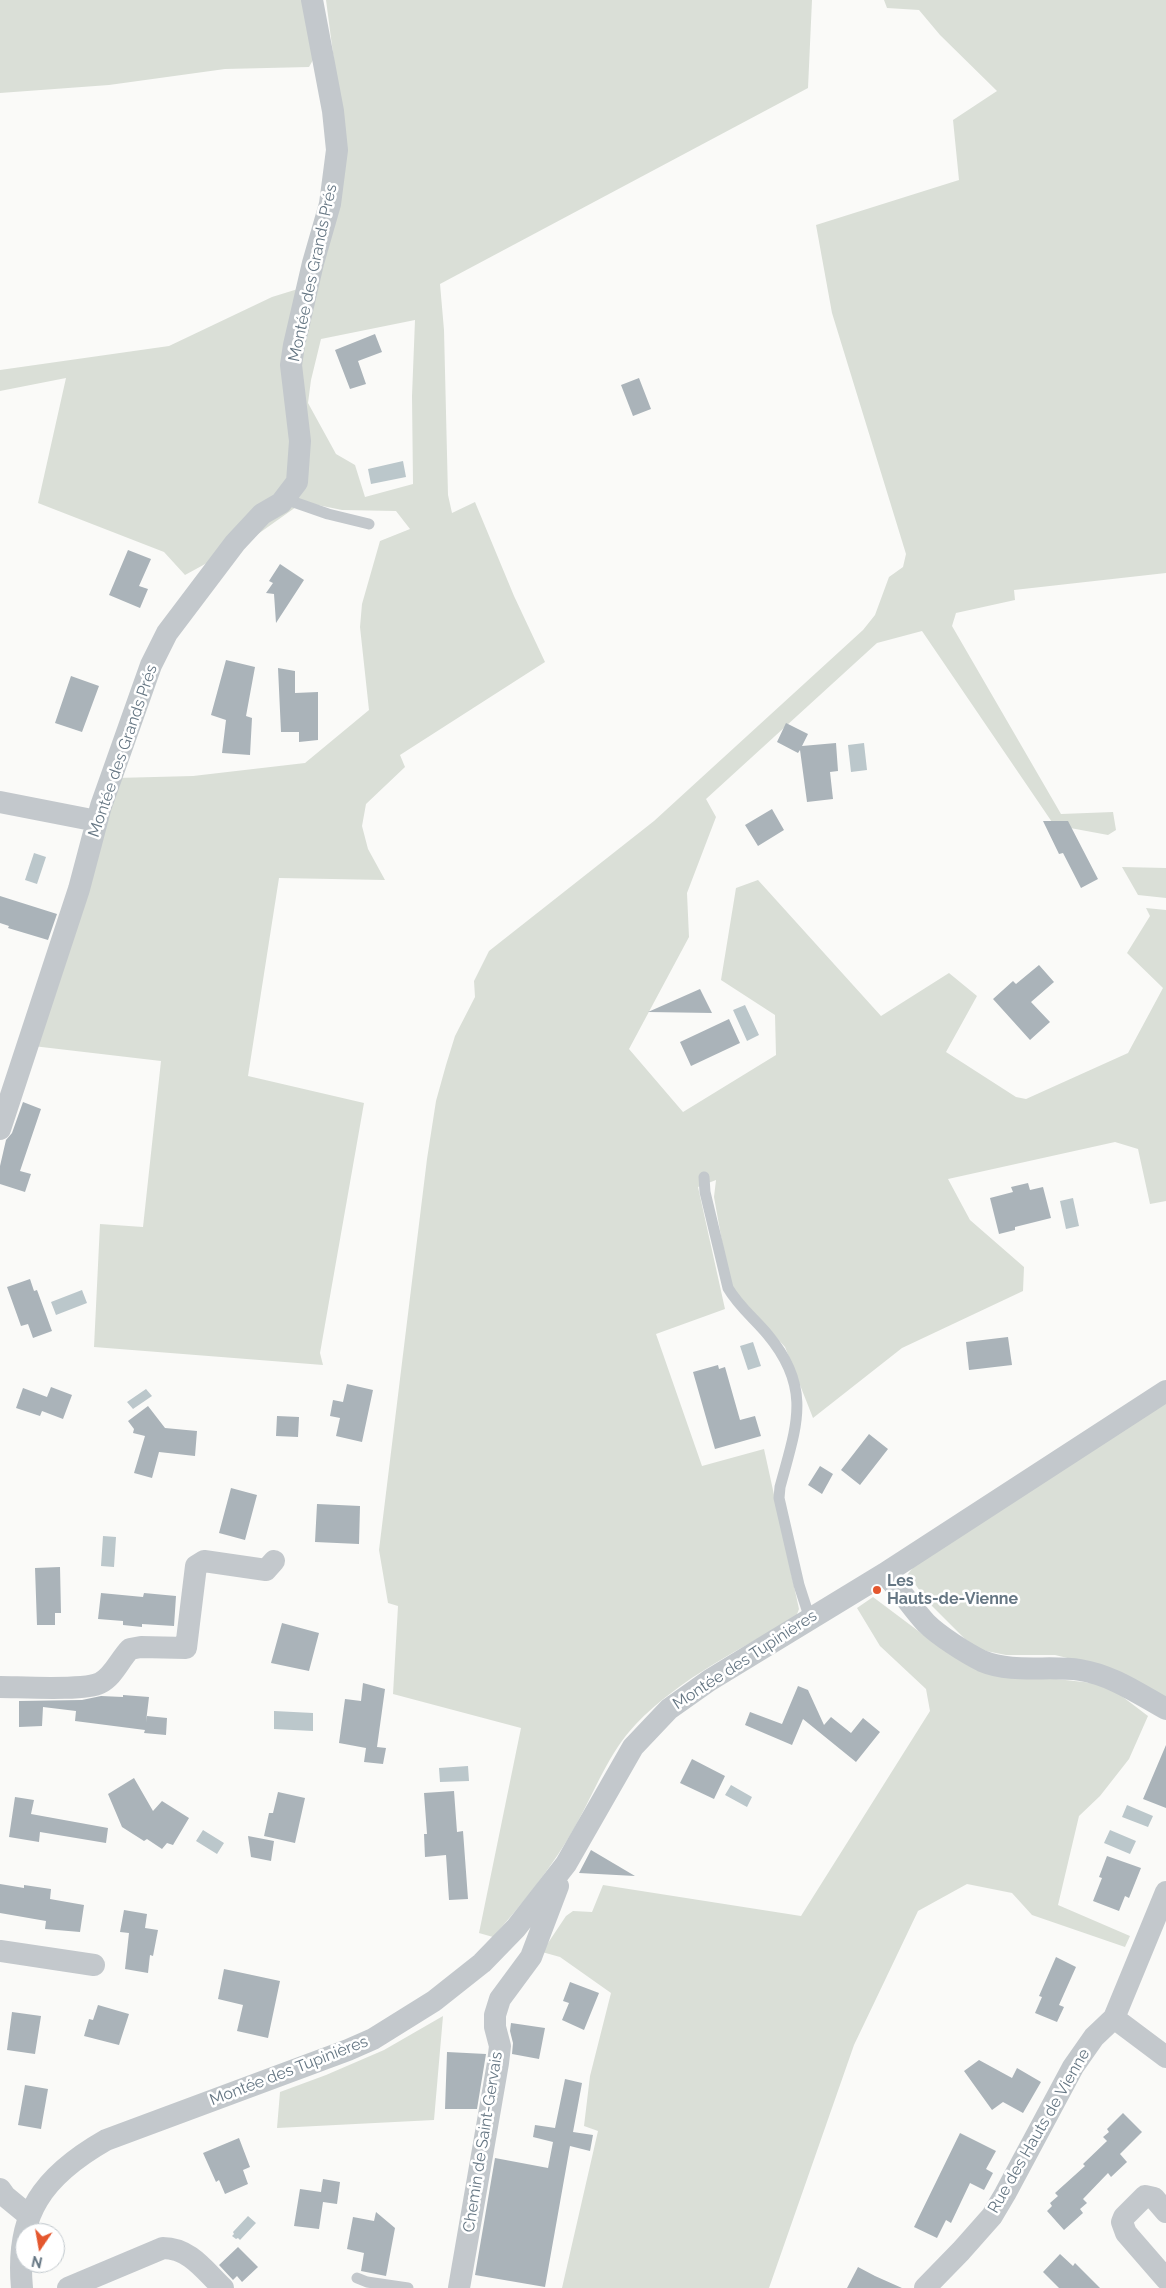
<!DOCTYPE html>
<meta charset="utf-8">
<style>
body{margin:0}
#map{position:relative;width:1166px;height:2288px;overflow:hidden;background:#fafaf8;font-family:Raleway,sans-serif}
canvas{display:block}
.north{position:absolute;left:15px;top:2223px;width:50px;height:50px;box-sizing:border-box;background:#fff;border:1px solid #c1c8cd;border-radius:50%;rotate:192deg;font-size:14px;font-weight:700;line-height:20px;text-align:center;color:#657683}
.north::after{content:'';display:block;margin:auto;width:18px;height:22px;background:#e4572e;clip-path:polygon(50% 0,100% 100%,50% 72%,0 100%)}
</style>
<div id="map">
<canvas width="1166" height="2288"></canvas>
<div class="north">N</div>
</div>
<script>
const ctx = document.querySelector('canvas').getContext('2d');
ctx.lineJoin = 'round';
function fillPath(path, color) {
  ctx.fillStyle = color;
  ctx.fill(path, 'evenodd');
}
function trace(path, color, width, dash) {
  ctx.strokeStyle = color;
  ctx.lineWidth = width;
  ctx.lineCap = dash ? 'butt' : 'round';
  ctx.setLineDash(dash || []);
  ctx.stroke(path);
}
function drawText(font, color, halo, rows, align = 'center') {
  ctx.font = font + ' Raleway,sans-serif';
  ctx.lineWidth = 5;
  ctx.setLineDash([]);
  ctx.textBaseline = 'middle';
  ctx.strokeStyle = halo;
  ctx.fillStyle = color;
  for (const [text, x, y, turn = 0] of rows) {
    ctx.save();
    ctx.translate(x, y);
    ctx.rotate((+turn || 0) * Math.PI / 180);
    ctx.textAlign = isNaN(turn) ? turn : align;
    if (halo) ctx.strokeText(text, 0, 0);
    ctx.fillText(text, 0, 0);
    ctx.restore();
  }
}
const green = new Path2D(`
 M0,0H304L313,60L309,67L225,69L109,85L0,93Z
 M326,0H812L808,88L440,284L444,330L448,495L452,513L475,502L514,596L545,662L400,755L405,767L366,804L362,826L368,849L385,880L279,878L248,1076L364,1103L320,1353L323,1365L94,1347L100,1224L143,1227L161,1061L33,1046L116,778L193,776L305,763L369,710L360,627L362,604L380,541L410,529L396,511L342,510L303,502L251,539L185,575L164,552L38,503L66,378L0,391V370L169,346L272,297L314,284L342,122ZM415,320L412,396L413,484L365,497L355,465L336,454L308,403L311,380L321,339Z
 M884,0H1166V573L1014,590L1015,600L956,613L952,626L1061,814L1113,812L1116,830L1108,835L1054,825L922,631L877,643L706,799L716,817L687,893L689,937L629,1049L683,1112L776,1055L775,1015L721,980L736,888L758,880L881,1016L949,973L977,996L946,1052L1016,1097L1026,1099L1128,1053L1163,988L1127,953L1150,916L1146,908L1166,910V1201L1150,1204L1138,1149L1115,1142L948,1179L970,1220L1024,1267L1023,1291L902,1348L813,1418L785,1347L735,1292L728,1275L714,1197L716,1180L698,1187L725,1309L656,1334L702,1466L764,1449L799,1609L796,1617C741,1649 680,1678 636,1724C609,1752 595,1791 576,1825C553,1866 524,1902 493,1937L479,1933L521,1728L393,1694L398,1606L388,1603L379,1550L427,1159L436,1101L446,1065L455,1036L475,997L474,981L489,951L654,821L863,630L875,615L889,577L903,567L906,554L832,313L816,225L959,180L953,120L997,91L940,35L919,10L887,8Z
 M1122,867L1166,868V898L1138,895Z
 M1166,1403V1698L1084,1662L1055,1655H1006L981,1650L965,1639L927,1601L908,1574L914,1566Z
 M873,1597L949,1654L1056,1679L1093,1683L1115,1691L1148,1716L1129,1759L1100,1796L1079,1816L1058,1905L1130,1936L1125,1947L1032,1915L1012,1893L967,1884L918,1911L854,2045L769,2288H562L598,2131L584,2126L590,2076L611,1993L560,1957L542,1952L566,1916L573,1911L592,1912L603,1885L801,1916L930,1711L926,1689L880,1646L857,1608Z
 M443,2016L434,2120L277,2128L280,2092L326,2075L384,2050Z`);
const water = new Path2D(`
 M403,461L406,477L371,484L368,469Z
 M864,743L867,770L851,772L848,745Z
 M34,853L46,857L37,884L25,880Z
 M745,1005L759,1035L747,1041L733,1010Z
 M1073,1198L1079,1226L1066,1229L1060,1201Z
 M82,1290L87,1303L56,1315L51,1302Z
 M753,1342L761,1366L748,1370L740,1346Z
 M146,1389L152,1396L133,1409L127,1402Z
 M103,1536L116,1537L114,1567L101,1566Z
 M274,1711L313,1713V1731L274,1729Z
 M468,1766L469,1781L440,1782L439,1768Z
 M731,1785L752,1797L747,1807L725,1795Z
 M1127,1805L1153,1816L1148,1827L1122,1817Z
 M203,1830L224,1843L217,1854L196,1841Z
 M1110,1830L1136,1841L1130,1854L1104,1843Z
 M248,2216L256,2223L240,2240L238,2238L236,2239L232,2236L234,2234L233,2232Z`);
const building = new Path2D(`
 M375,334L382,352L358,361L366,384L350,389L335,350Z
 M639,378L651,409L633,416L621,385Z
 M128,550L151,559L139,586L148,589L140,608L109,595Z
 M280,564L304,580L276,623L274,594L266,593L273,583L269,581Z
 M226,660L255,667L246,716L252,718L250,755L222,753L226,720L211,715Z
 M278,668L295,671V693L318,692V740L299,742V732H281Z
 M71,676L99,686L82,732L55,723Z
 M786,723L808,734L802,746L836,743L838,771L830,772L833,799L807,802L800,750L798,753L777,742Z
 M772,809L784,830L758,846L745,825Z
 M1043,821H1068L1098,879L1081,888L1063,853L1059,854Z
 M0,896L57,914L48,940L8,928L9,926L0,923Z
 M1039,965L1054,982L1031,1002L1050,1022L1030,1040L993,999L1013,981L1016,984Z
 M700,989L712,1013L648,1012Z
 M729,1019L740,1043L691,1066L680,1042Z
 M23,1102L41,1109L20,1171L31,1174L25,1192L0,1184V1166L6,1140L12,1133Z
 M1028,1183L1030,1190L1043,1187L1051,1218L1015,1227V1230L999,1234L990,1198L1013,1192L1011,1187Z
 M30,1279L34,1291L37,1290L52,1331L33,1338L28,1324L21,1326L7,1287Z
 M1008,1337L1012,1365L969,1370L966,1342Z
 M718,1365L719,1369L725,1367L740,1420L755,1416L761,1436L715,1449L693,1372Z
 M347,1384L373,1390L362,1442L336,1436L340,1418L330,1416L333,1400L343,1402Z
 M51,1387L72,1395L63,1419L42,1411L40,1416L16,1408L23,1388L47,1397Z
 M148,1406L165,1428L197,1431L195,1456L159,1452L152,1478L134,1473L145,1436L133,1433L134,1429L128,1421Z
 M277,1416L299,1417L298,1437L276,1436Z
 M869,1434L888,1449L860,1485L841,1470Z
 M820,1466L833,1474L822,1494L808,1485Z
 M231,1488L257,1495L245,1540L219,1533Z
 M317,1504L360,1506L359,1544L315,1542Z
 M60,1567L61,1613H55V1625H37L35,1568Z
 M101,1593L143,1597L144,1593L176,1596L174,1626L142,1624V1627L123,1625V1621L98,1619Z
 M282,1623L319,1633L309,1671L271,1663Z
 M363,1683L385,1689L377,1747L386,1748L383,1764L364,1762L366,1748L339,1743L345,1699L361,1701Z
 M798,1686L808,1690L824,1725L831,1717L851,1733L863,1718L880,1732L856,1762L803,1719L792,1745L745,1725L750,1712L782,1724Z
 M123,1695L149,1697L146,1722L147,1716L167,1718L166,1735L144,1733L145,1730L75,1721L76,1711L43,1707L42,1726L19,1727V1701L82,1700L101,1696L123,1697Z
 M1166,1745V1808L1143,1799Z
 M692,1759L725,1776L714,1799L680,1783Z
 M134,1778L153,1811L162,1801L189,1818L173,1845L167,1843L162,1849L147,1839L144,1841L122,1827L108,1794Z
 M454,1791L457,1832L463,1831L468,1899L449,1900L446,1855L425,1857L424,1834H427L424,1793Z
 M278,1792L305,1798L295,1843L264,1836L269,1813H273Z
 M15,1797L34,1800L31,1814L108,1828L106,1843L40,1832L39,1842L9,1837Z
 M248,1836L274,1841L271,1861L251,1857Z
 M591,1850L635,1876L579,1873Z
 M1107,1856L1141,1868L1129,1898L1125,1896L1119,1911L1093,1901L1102,1878L1099,1877Z
 M0,1884L24,1888V1885L51,1889L50,1899L84,1905L80,1932L45,1929L46,1921L0,1913Z
 M124,1910L147,1914L145,1928L158,1930L153,1956L150,1955L148,1973L125,1969L129,1933L120,1932Z
 M1056,1957L1076,1967L1059,2005L1064,2007L1057,2022L1035,2013L1042,1997L1039,1996Z
 M224,1969L280,1981L268,2038L237,2031L243,2005L218,1999Z
 M570,1982L599,1993L584,2030L562,2020L569,2003L563,2001Z
 M98,2005L129,2014L119,2045L84,2036L89,2019L93,2020Z
 M12,2012L41,2016L35,2054L7,2050Z
 M511,2023L545,2028L539,2059L512,2054L513,2043L510,2031Z
 M447,2052L486,2054L477,2109H445Z
 M979,2060L1012,2078L1017,2068L1041,2082L1023,2113L1003,2102L992,2110L964,2071Z
 M565,2079L582,2083L573,2132L593,2135L590,2151L570,2146L545,2287L475,2275L495,2158L548,2168L553,2142L533,2137L535,2125L555,2128Z
 M25,2085L48,2089L41,2129L18,2125Z
 M1123,2113L1142,2132L1120,2154L1127,2162L1111,2177L1108,2173L1083,2199L1087,2203L1080,2209L1083,2213L1064,2230L1047,2211L1052,2206L1050,2203L1058,2196L1055,2193L1085,2166L1083,2164L1107,2141L1103,2137L1109,2132L1107,2129Z
 M960,2133L996,2151L986,2169L993,2173L984,2190L970,2183L951,2223L946,2220L937,2238L914,2227Z
 M239,2138L250,2167L243,2170L248,2184L225,2194L219,2180L216,2182L203,2153Z
 M323,2179L340,2182L337,2204L323,2202L319,2229L294,2226L300,2189L321,2192Z
 M376,2212L395,2228L386,2276L361,2271L364,2253L347,2249L353,2217L374,2221Z
 M238,2247L258,2267L242,2282L237,2276L233,2280L219,2265Z
 M1060,2254L1073,2266L1075,2263L1100,2288H1059L1043,2272Z
 M858,2267L875,2276L902,2288H847Z`);
const lane = new Path2D(`
 M285,499L328,514L369,524
 M704,1177L705,1192L728,1288C739,1307 755,1319 768,1335C813,1389 796,1427 780,1487L779,1498L799,1585L810,1619
 M357,2278L367,2282L408,2288`);
const street = new Path2D(`
 M0,802L97,821
 M0,1129L79,889L101,806L151,665L167,633L235,543L262,514L281,503L297,482L300,441L291,365L294,345L313,263L330,204L337,150L333,111L312,0
 M884,1574C900,1588 911,1607 926,1623C939,1636 966,1653 982,1661C1013,1674 1049,1665 1080,1670C1112,1675 1139,1694 1166,1709
 M0,1687C20,1687 85,1691 100,1683C113,1677 120,1659 130,1649L141,1647L186,1648L196,1566L204,1561L266,1570L274,1561
 M0,1951L94,1965
 M1114,2018L1166,2057
 M0,2189L5,2196L28,2215
 M1166,2212L1154,2198L1145,2196L1124,2217L1122,2222L1126,2233L1166,2279
 M22,2288C15,2214 43,2176 106,2140L348,2050L373,2039L434,2001L482,1963L516,1928L566,1864L633,1747L669,1709L710,1680L884,1574L1166,1391
 M68,2288L163,2248C190,2248 205,2271 223,2288
 M459,2288L498,2063L500,2046L495,2027V2015L500,1999L531,1957L558,1886
 M925,2288L961,2251L992,2216L1005,2194L1073,2067L1094,2037L1114,2018L1166,1892`);
const markers = [
 [877,1590,5,"#e4572e"]
];
const streetNames = [
 ["Montée des Grands Prés",313,273,-78],
 ["Montée des Grands Prés",123,751,-71],
 ["Montée des Tupinières",745,1660,-33],
 ["Montée des Tupinières",289,2071,-21],
 ["Rue des Hauts de Vienne",1039,2131,-60],
 ["Chemin de Saint-Gervais",483,2142,-81]
];
const poiNames = [
 ["Les",887,1581],
 ["Hauts-de-Vienne",887,1599]
];
fillPath(green, '#dadfd7');
fillPath(water, '#bbc7cb');
fillPath(building, '#aab3b9');
trace(lane, '#c3c8cc', 11);
trace(street, '#c3c8cc', 22);
for (const [x, y, r, color] of markers) {
  const dot = new Path2D();
  dot.arc(x, y, r, 0, 2 * Math.PI);
  ctx.fillStyle = color;
  ctx.fill(dot);
  trace(dot, '#fff', 2);
}
drawText('16px', '#657683', '#fff', streetNames);
drawText('bold 16px', '#657683', '#fff', poiNames, 'left');
</script>
